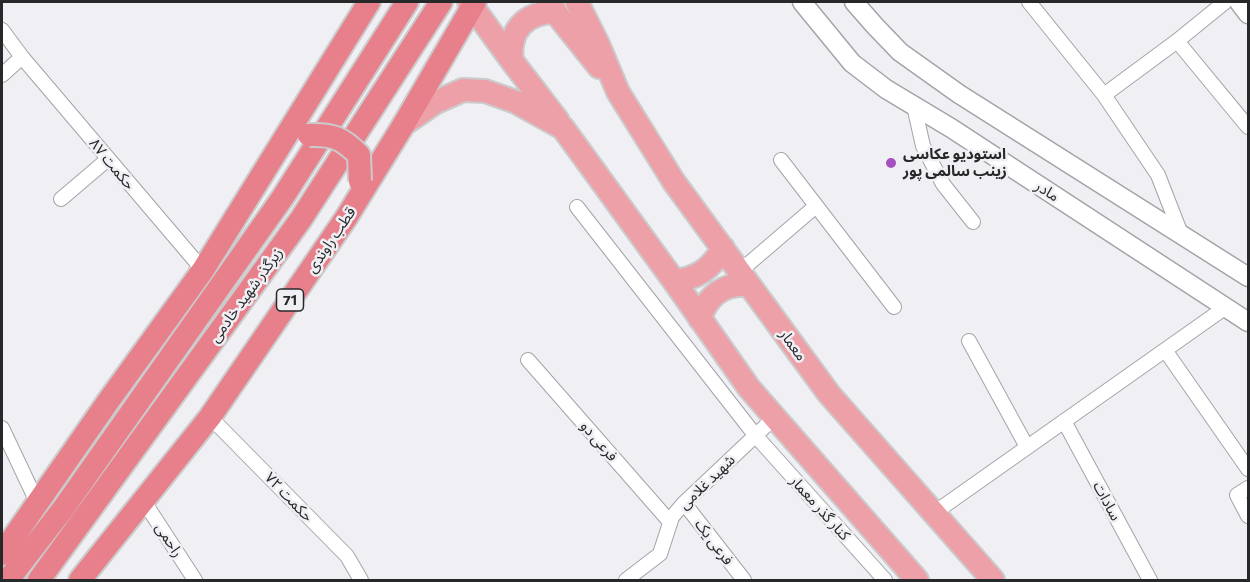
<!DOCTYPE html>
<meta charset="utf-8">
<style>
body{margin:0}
#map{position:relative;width:1250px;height:582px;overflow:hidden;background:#efeff4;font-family:Commissioner,sans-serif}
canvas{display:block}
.frame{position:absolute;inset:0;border:3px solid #27282a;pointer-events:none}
</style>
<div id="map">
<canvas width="1250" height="582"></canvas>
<div class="frame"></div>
</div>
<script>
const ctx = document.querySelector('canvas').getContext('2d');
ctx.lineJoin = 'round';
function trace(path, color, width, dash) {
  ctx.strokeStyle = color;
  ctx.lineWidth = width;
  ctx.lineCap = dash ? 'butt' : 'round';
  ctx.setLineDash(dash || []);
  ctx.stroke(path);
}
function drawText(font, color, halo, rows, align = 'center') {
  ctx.font = font + ' Commissioner,"Noto Sans Arabic",sans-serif';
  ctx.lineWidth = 5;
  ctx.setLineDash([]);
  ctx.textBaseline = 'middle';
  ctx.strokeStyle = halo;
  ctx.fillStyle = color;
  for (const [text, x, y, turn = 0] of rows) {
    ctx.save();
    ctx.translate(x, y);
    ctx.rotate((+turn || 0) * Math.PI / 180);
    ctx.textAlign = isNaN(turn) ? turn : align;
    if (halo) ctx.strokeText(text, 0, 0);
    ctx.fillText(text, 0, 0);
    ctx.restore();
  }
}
const minor = new Path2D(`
 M1029,2L1104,95L1158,175L1181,234
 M2,30L22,57L203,270
 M1177,41L1248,127
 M2,75L22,57
 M1104,95L1177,41L1225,2
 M914,106L923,146L943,184L973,222
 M781,160L894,307
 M61,199L108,159
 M577,207L755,435L885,580
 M739,272L816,206
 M969,341L1027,447
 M1165,350L1248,469
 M528,360L670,522
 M210,417L347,556L361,580
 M1064,421L1150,580
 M2,428L37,502
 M1248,488L1237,495L1248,516
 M143,500L195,580
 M684,503L744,580
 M934,513L1226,307
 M626,580L660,554L672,517L684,503L775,417`);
const tertiary = new Path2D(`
 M802,2L852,63L886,89L951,128L1248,322
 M854,2L875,26L900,52L959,94L1248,277
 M1239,2L1248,14`);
const primary = new Path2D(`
 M469,2L512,61L558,121
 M547,2L599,67
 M577,2L598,44L618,92L674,182L829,394L993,580
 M512,61C508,31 525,12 556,12
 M404,124L436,102L463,90L485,91L516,102L563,128L674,281L749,388L917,580
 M674,281C697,279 712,268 723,248
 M700,319C707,295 725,283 749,285`);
const trunk = new Path2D(`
 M2,554L107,403L203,270L369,2
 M8,580L63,509L283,197L407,2
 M39,580L301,219L441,2
 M80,580L210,417L346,218L404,124L475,2`);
const trunkBridge = new Path2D(`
 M309,135C333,134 342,138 359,155L360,181`);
const markers = [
 [891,163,6,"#a450bf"]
];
const shields = [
 [290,300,27]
];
const shieldNames = [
 ["71",290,300]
];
const poiNames = [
 ["استودیو عکاسی",903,154],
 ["زینب سالمی پور",903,171]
];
const streetNames = [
 ["حکمت ۸۷",112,164,50],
 ["مادر",1047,191,33],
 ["قطب راوندی",331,240,-56],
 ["زیرگذر شهید خادمی",246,295,-54],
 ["معمار",793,345,54],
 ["فرعی دو",599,441,49],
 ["شهید غلامی",707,482,-44],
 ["حکمت ۷۲",289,497,46],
 ["سادات",1107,501,62],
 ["کنار گذر معمار",820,508,48],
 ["راحمی",169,540,57],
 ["فرعی یک",714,542,53]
];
trace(minor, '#a3a4a8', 16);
trace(tertiary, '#a3a4a8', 21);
trace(primary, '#cbcbcc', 26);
trace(trunk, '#cbcbcc', 26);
trace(minor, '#fff', 14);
trace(tertiary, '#fff', 18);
trace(primary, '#eea0a8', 22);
trace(trunk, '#e8808b', 22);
trace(trunkBridge, '#cbcbcc', 26, []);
trace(trunkBridge, '#e8808b', 22);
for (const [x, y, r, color] of markers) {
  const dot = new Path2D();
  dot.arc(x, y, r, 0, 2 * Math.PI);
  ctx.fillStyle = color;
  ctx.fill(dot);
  trace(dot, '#efeff4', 2);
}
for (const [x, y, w] of shields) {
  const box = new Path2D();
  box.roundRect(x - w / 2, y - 11, w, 22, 4.5);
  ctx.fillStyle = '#efeff4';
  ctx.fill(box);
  trace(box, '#27282a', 1.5);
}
drawText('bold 14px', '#27282a', null, shieldNames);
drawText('bold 15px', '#27282a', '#efeff4', poiNames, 'left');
drawText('15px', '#27282a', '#efeff4', streetNames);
</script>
